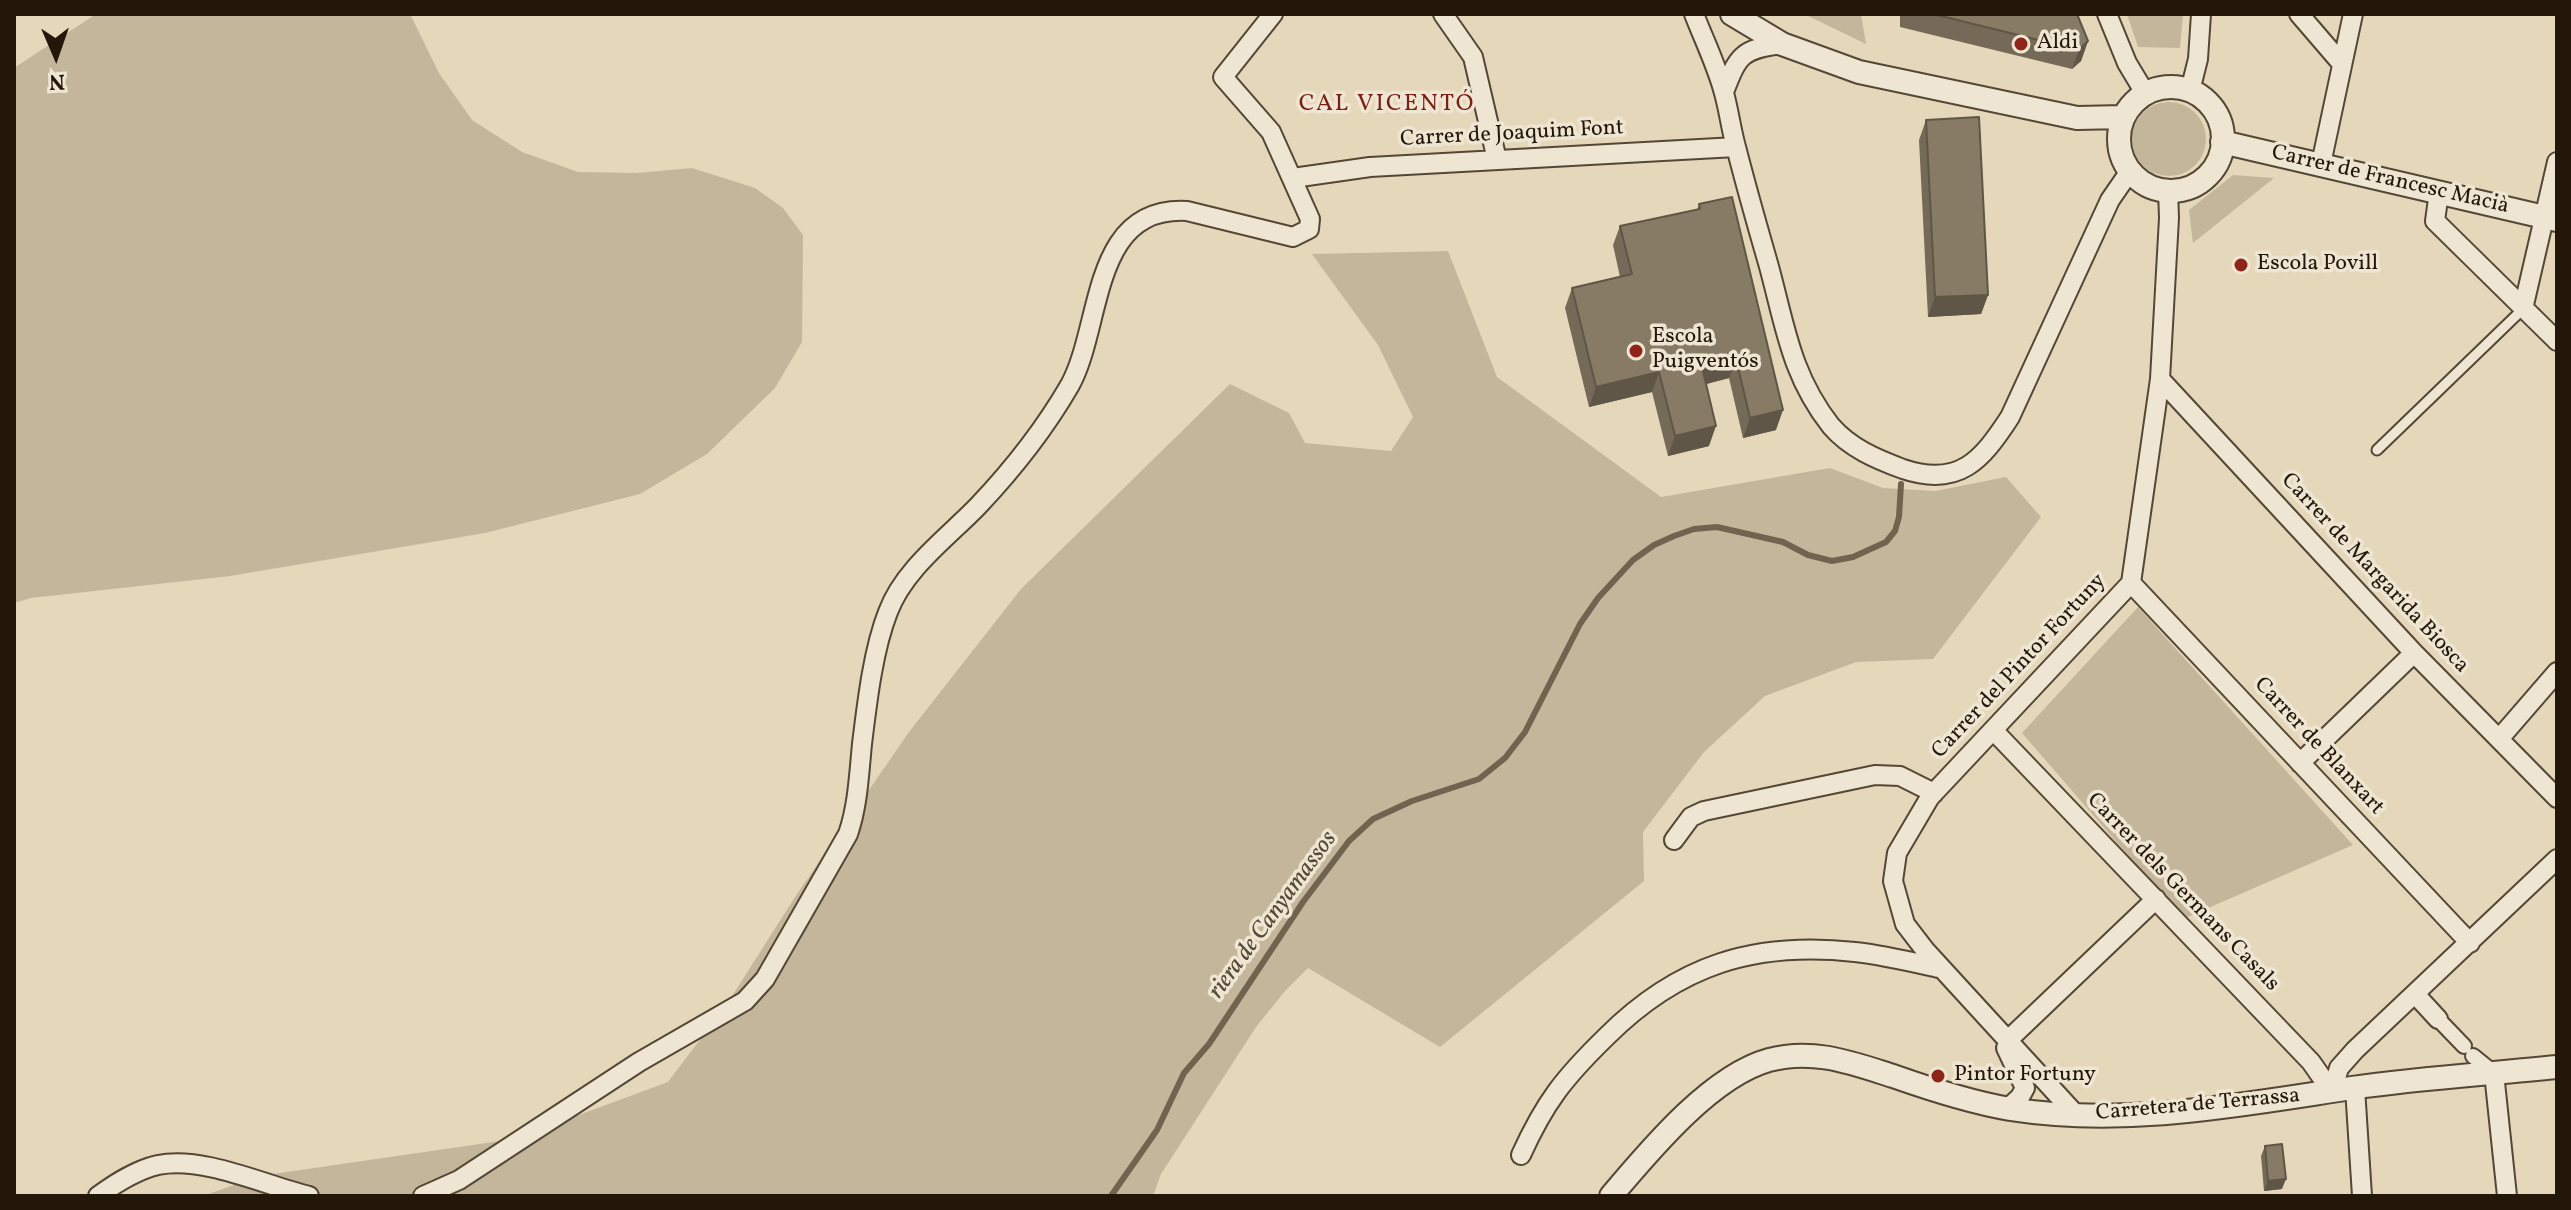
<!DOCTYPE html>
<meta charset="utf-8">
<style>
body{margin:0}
#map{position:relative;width:2571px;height:1210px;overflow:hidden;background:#e5d7b9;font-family:Vollkorn,serif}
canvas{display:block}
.frame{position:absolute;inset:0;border:16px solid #231709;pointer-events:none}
.north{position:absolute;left:16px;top:16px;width:80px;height:80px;-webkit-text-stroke:6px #eee5d2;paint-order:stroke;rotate:178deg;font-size:22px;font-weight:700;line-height:32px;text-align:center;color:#231709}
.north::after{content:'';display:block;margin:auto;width:28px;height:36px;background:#231709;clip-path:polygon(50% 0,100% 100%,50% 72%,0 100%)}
</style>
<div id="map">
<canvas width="2571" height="1210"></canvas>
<div class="frame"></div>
<div class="north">N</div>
</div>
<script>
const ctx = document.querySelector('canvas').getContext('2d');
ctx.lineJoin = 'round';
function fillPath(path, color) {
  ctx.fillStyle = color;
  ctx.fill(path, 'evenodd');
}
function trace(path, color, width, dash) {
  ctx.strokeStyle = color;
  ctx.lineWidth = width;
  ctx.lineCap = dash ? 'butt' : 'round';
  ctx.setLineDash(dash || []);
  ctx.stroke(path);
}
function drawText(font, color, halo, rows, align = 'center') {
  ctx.font = font + ' Vollkorn,serif';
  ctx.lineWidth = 7;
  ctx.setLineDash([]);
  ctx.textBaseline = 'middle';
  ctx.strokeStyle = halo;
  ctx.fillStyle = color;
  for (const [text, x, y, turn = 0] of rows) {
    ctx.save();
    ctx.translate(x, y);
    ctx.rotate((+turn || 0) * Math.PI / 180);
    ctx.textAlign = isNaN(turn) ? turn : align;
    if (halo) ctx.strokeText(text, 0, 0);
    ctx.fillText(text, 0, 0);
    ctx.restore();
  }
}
const green = new Path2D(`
 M96,14H410L439,73L472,120L522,152L578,172L637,173L692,168L755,188L783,208L803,235L802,342L775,388L707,454L640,494L485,533L230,576L31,598L14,603V68Z
 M1804,14H1861L1866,44Z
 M2127,14H2183L2180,48L2138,47Z
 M2132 139a37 37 0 1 1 74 0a37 37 0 1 1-74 0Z
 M2233,175L2274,178L2193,243L2189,210Z
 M1448,251L1497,377L1661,497L1830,468L1883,488L1935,491L2006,477L2041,517L1933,659L1856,662L1765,696L1704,752L1643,832L1644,881L1440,1047L1308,968L1285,991L1256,1027L1161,1174L1153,1196H203L259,1176L514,1139L668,1082L727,1004L797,894L909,732L1021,589L1230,384L1289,413L1305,443L1391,451L1413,417L1378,345L1312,254Z
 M2138,607L2353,845L2183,919L2022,733Z`);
const stream = new Path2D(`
 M1111,1196L1157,1130L1184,1073L1209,1044L1303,902L1349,841L1373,819L1412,801L1479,779L1505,758L1525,732L1580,624L1598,598L1633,560L1654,545L1674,536L1694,529L1717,527L1783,542L1808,555L1832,561L1853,557L1886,542L1895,531L1899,517L1901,484`);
const service = new Path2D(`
 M2377,450L2523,309`);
const pedestrian = new Path2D(`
 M2438,1019L2464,1046
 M2473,1056L2494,1073`);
const minor = new Path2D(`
 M1443,14L1473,57L1497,160
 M1694,14C1704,40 1717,66 1724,93C1729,111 1731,129 1736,147C1746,186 1757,225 1768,263C1785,324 1790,374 1831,426C1850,448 1876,459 1903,469C1959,488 1982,460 2010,417L2110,200L2130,171
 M2107,14L2127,63L2145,93
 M2299,14L2342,64
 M2190,91L2198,59L2201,14
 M1724,92C1738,55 1742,49 1782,44
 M2321,164L2353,14
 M1293,178L1370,167L1736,147
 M2439,192L2435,221L2557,341
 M2523,309L2557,162
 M2160,379L2414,653L2557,798
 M2131,583L2470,943
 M1993,730L2311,1062L2332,1092
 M2499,739L2557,672
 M2300,763L2414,653
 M1674,840L1691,817L1704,811L1875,775L1900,776L1934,793
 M2415,994L2438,1019
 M2007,1041L2156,899
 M2006,1048L2025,1088L2020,1097L2007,1109
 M2494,1073L2507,1196
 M2355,1088L2362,1196
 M2332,1092L2339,1068L2355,1050L2557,859
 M2078,1117L1925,950L1905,924L1893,881L1897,853L1930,797L2131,583L2160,379L2169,218L2168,190
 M1521,1155C1545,1102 1564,1078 1606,1037C1678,965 1754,941 1855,952C1883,955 1912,962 1939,968
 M98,1196C116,1183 136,1170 158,1165C204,1156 264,1185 309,1196
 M423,1196L459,1180L639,1062L745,1001L765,979L848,834C858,805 859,774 862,744C867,703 873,650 888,612C904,569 947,538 978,506C1013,469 1044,430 1070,385C1103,325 1090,206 1187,211L1293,237L1309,229L1310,219L1271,132L1223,77L1273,14`);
const tertiary = new Path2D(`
 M1732,14L1782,44L1859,72L2077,118L2123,117
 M2119 139a52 52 0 1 1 104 0a52 52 0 1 1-104 0Z
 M2222,142L2557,220
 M1611,1196C1650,1150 1711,1076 1769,1060C1813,1048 1852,1063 1893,1076C1927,1088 1975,1103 2010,1109C2125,1127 2239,1105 2352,1088C2420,1078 2489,1074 2557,1067`);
const wall = new Path2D(`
 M1900,14H2077L2088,41L2081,61L2072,69L1900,27Z
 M1926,120L1988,295L1981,314L1928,317L1919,140Z
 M1699,204L1776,430L1743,438L1729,378L1706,384L1709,446L1668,456L1652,392L1589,407L1565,308L1572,288L1620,277L1613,245L1620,226L1697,210Z
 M2265,1146L2282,1189L2264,1191L2261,1156Z`);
const shadedWall = new Path2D(`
 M2088,41L2081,61L2072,69L2079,50Z
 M1988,295L1981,314L1928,317L1935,297Z
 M1736,359L1729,378L1695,387L1702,367Z
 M1659,372L1652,392L1589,407L1596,387Z
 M1783,410L1776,430L1743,438L1750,418Z
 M1716,426L1709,446L1668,456L1675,436Z
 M2286,1179L2282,1189L2264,1191L2268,1181Z`);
const building = new Path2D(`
 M1933,14H2077L2088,41L2079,50Z
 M1979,117L1988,295L1935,297L1926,120Z
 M1732,197L1783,410L1750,418L1736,359L1702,367L1716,426L1675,436L1659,372L1596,387L1572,288L1632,274L1620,226L1700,209L1699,204Z
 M2282,1144L2286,1179L2268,1181L2265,1146Z`);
const markers = [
 [2021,44,8,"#8f2418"],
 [2241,265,8,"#8f2418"],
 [1636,351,8,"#8f2418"],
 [1938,1076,8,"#8f2418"]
];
const poiNames = [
 ["Aldi",2037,44],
 ["Escola Povill",2257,265],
 ["Escola",1652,338],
 ["Puigventós",1652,363],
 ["Pintor Fortuny",1954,1076]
];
const streetNames = [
 ["Carrer de Joaquim Font",1512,135,-3],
 ["Carrer de Francesc Macià",2390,181,13],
 ["Carrer de Margarida Biosca",2374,574,47],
 ["Carrer del Pintor Fortuny",2020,667,-47],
 ["Carrer de Blanxart",2318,747,47],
 ["Carrer dels Germans Casals",2182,893,46],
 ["Carretera de Terrassa",2198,1106,-5]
];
const neighbourhoodNames = [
 ["CAL VICENTÓ",1387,106]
];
const waterNames = [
 ["riera de Canyamassos",1274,916,-54]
];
fillPath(green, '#c4b69b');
trace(stream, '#70634f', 6);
trace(service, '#544735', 13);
trace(pedestrian, '#544735', 18);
trace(minor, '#544735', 22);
trace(tertiary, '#544735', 26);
trace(service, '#eee5d2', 9);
trace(pedestrian, '#eee5d2', 14);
trace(minor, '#eee5d2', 18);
trace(tertiary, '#eee5d2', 22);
fillPath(wall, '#756a57');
fillPath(shadedWall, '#5f5647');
fillPath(building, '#887b65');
trace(building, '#5f5647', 2);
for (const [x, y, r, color] of markers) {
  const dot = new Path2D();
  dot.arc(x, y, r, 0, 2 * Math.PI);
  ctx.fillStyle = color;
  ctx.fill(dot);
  trace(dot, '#eee5d2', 3);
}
drawText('22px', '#231709', '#eee5d2', poiNames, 'left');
drawText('22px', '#231709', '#eee5d2', streetNames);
ctx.letterSpacing = '2px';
drawText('24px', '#7a1f14', '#eee5d2', neighbourhoodNames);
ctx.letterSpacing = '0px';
drawText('italic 24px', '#564a37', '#eee5d2', waterNames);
</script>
